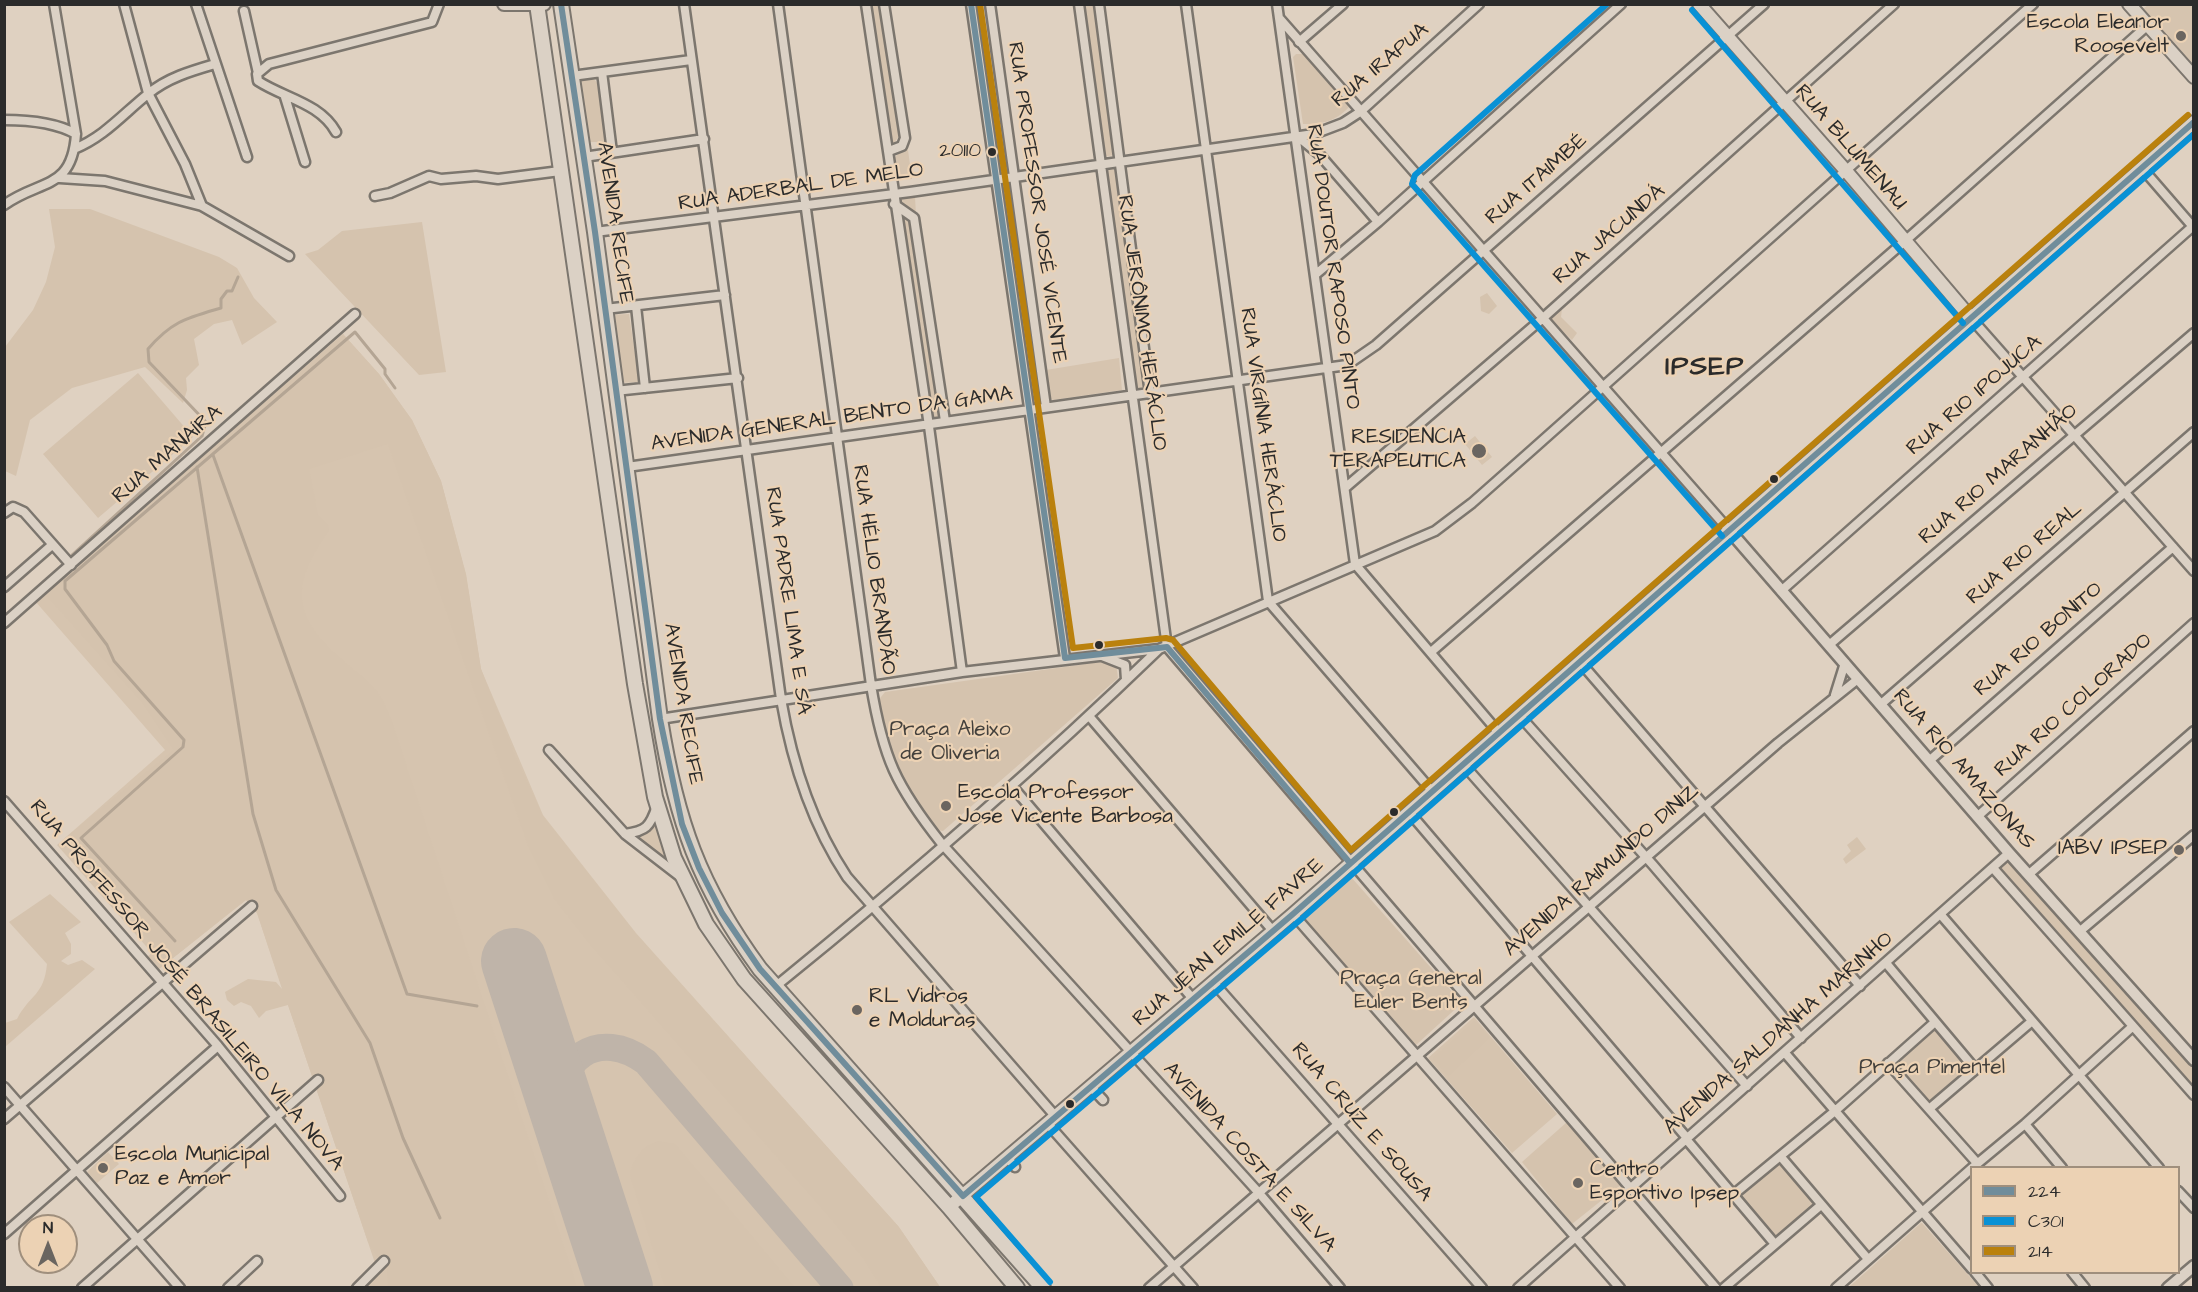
<!DOCTYPE html>
<meta charset="utf-8">
<style>
body{margin:0}
#map{position:relative;width:2198px;height:1292px;overflow:hidden;background:#dfd1c1;font-family:"Architects Daughter",sans-serif}
canvas{display:block}
.frame{position:absolute;inset:0;border:6px solid #2b2b2b;pointer-events:none}
.legend{position:absolute;left:1970px;top:1166px;width:210px;height:108px;box-sizing:border-box;background:#ecd2b4;border:2px solid #9f8f7d;margin:0;padding:8px 10px;list-style:none;font-size:18px;color:#2b2b2b}
.legend li{display:flex;align-items:center;gap:12px;height:30px}
.legend b{width:30px;border:2px solid #9f8f7d}
.north{position:absolute;left:18px;top:1214px;width:60px;height:60px;box-sizing:border-box;background:#ecd2b4;border:2px solid #9f8f7d;border-radius:50%;rotate:0deg;font-size:16px;font-weight:700;line-height:24px;text-align:center;color:#2b2b2b}
.north::after{content:'';display:block;margin:auto;width:21px;height:27px;background:#6a6560;clip-path:polygon(50% 0,100% 100%,50% 72%,0 100%)}
</style>
<div id="map">
<canvas width="2198" height="1292"></canvas>
<div class="frame"></div>
<ul class="legend">
<li><b style="height:8px;background:#708d9b"></b>224</li>
<li><b style="height:8px;background:#0991d5"></b>C301</li>
<li><b style="height:8px;background:#ba810d"></b>214</li>
</ul>
<div class="north">N</div>
</div>
<script>
const ctx = document.querySelector('canvas').getContext('2d');
ctx.lineJoin = 'round';
function fillPath(path, color) {
  ctx.fillStyle = color;
  ctx.fill(path, 'evenodd');
}
function trace(path, color, width, dash) {
  ctx.strokeStyle = color;
  ctx.lineWidth = width;
  ctx.lineCap = dash ? 'butt' : 'round';
  ctx.setLineDash(dash || []);
  ctx.stroke(path);
}
function drawText(font, color, halo, rows, align = 'center') {
  ctx.font = font + ' "Architects Daughter",sans-serif';
  ctx.lineWidth = 4.5;
  ctx.setLineDash([]);
  ctx.textBaseline = 'middle';
  ctx.strokeStyle = halo;
  ctx.fillStyle = color;
  for (const [text, x, y, turn = 0] of rows) {
    ctx.save();
    ctx.translate(x, y);
    ctx.rotate((+turn || 0) * Math.PI / 180);
    ctx.textAlign = isNaN(turn) ? turn : align;
    if (halo) ctx.strokeText(text, 0, 0);
    ctx.fillText(text, 0, 0);
    ctx.restore();
  }
}
const built = new Path2D(`
 M2148,5H2193V64L2143,9Z
 M343,334L379,374L412,420L441,481L466,574L481,669L543,815L636,933L898,1226L940,1287H366L379,1275L257,913L246,900L149,977L138,964L152,953L57,845L165,750L35,601Z
 M1119,358L1122,390L1053,400L1049,398L1046,370Z
 M1475,436L1492,457L1482,465L1465,444Z
 M1474,1017L1557,1114L1512,1153L1428,1058Z
 M108,1152L119,1164L97,1183L87,1172Z`);
const green = new Path2D(`
 M867,5H880L899,136L894,143L890,141Z
 M973,5H986L1010,164L999,167Z
 M1080,5H1095L1115,155L1101,157Z
 M1296,54H1303L1349,107C1335,122 1322,124 1303,124L1293,57Z
 M592,77L598,84L605,142H585L579,80Z
 M907,143L912,179L893,180L892,161Z
 M1116,169L1149,391L1135,394L1105,171Z
 M1011,186L1039,396L1032,397L1000,188Z
 M915,196L916,216L898,202L899,197Z
 M898,208L913,219L943,418L930,420Z
 M49,209H90L219,257L237,268L254,298L277,322L242,345L232,320L214,324L194,339L199,365L186,378L187,390L183,403L145,367L72,388L30,420L16,476L5,471V347L33,310L46,282L55,247Z
 M422,222L446,372L419,375L305,254L318,250L342,231Z
 M1487,293L1497,306L1489,314L1481,311L1480,297Z
 M1560,308L1562,309L1561,317L1577,333L1572,340L1548,318Z
 M629,314L639,382L618,383L609,315Z
 M343,334L379,374L412,420L441,481L466,575L481,669L515,756L542,815L636,934L899,1227L940,1287H881L864,1259L828,1215L590,944L553,897L530,851L388,444L309,469L318,515L328,525L329,530C292,583 290,614 340,658C352,669 368,680 378,693C384,702 388,712 392,722L577,1287H388L387,1270L368,1242L288,1005L266,1011L259,1018L251,1006L241,1002L234,1006L227,1000L225,992L248,979L276,982L282,989L257,913L246,900L168,962L65,838L174,750L142,702L46,595Z
 M138,373L193,437L98,518L43,454Z
 M1100,662L1116,664L1118,678L943,831L936,830L895,772L877,702L885,692Z
 M656,816L676,871L630,836C645,834 651,830 656,816Z
 M1857,837L1866,849L1846,864L1843,859L1851,851L1847,845Z
 M2010,859L2193,1066V1088L2000,869Z
 M1351,877L1462,1003L1416,1045L1303,917Z
 M50,894L81,922L65,933L71,944V954L61,961L68,965L82,960L95,969L5,1047V1023L17,1019C30,994 44,996 47,964L9,922Z
 M1475,1021L1489,1038L1448,1076L1433,1058Z
 M1935,1026L1976,1076L1931,1113L1889,1066Z
 M1567,1122L1622,1184L1572,1224L1522,1162Z
 M659,1141L675,1144L794,1287H665L630,1175C633,1159 644,1144 659,1141Z
 M1780,1160L1818,1205L1773,1238L1737,1197Z
 M1922,1223L1979,1287H1849L1921,1223Z`);
const stream = new Path2D(`
 M213,455L407,994L477,1006
 M197,467L253,814L276,890L370,1043L403,1138L440,1218
 M72,555L202,436L206,422L149,362L148,349C172,321 187,318 221,308V299L227,291H232L238,277
 M175,941L81,838L183,747L184,740L114,661L107,645L65,589V581L355,332L385,369V374L395,388`);
const taxiway = new Path2D(`
 M564,1116C552,1058 599,1027 646,1062L840,1288`);
const runway = new Path2D(`
 M514,961L620,1288`);
const minor = new Path2D(`
 M124,4L148,93L185,164L202,206
 M196,4L247,157
 M684,4L781,699C792,763 811,823 847,877L1056,1117
 M778,4L871,685C883,758 896,786 942,844L1259,1193L1340,1288
 M866,4L928,419L962,672
 M884,4L905,138L902,146L889,151
 M971,4L1065,658
 M990,4L1046,407
 M1079,4L1167,647
 M1099,4L1150,394
 M1186,4L1268,601L1432,791
 M1277,4L1355,564L1499,733
 M244,11L258,73
 M1280,19L1729,530
 M1299,42L1343,4
 M602,72L612,152
 M572,76L691,60
 M285,97L305,162
 M4,120C28,120 55,122 76,134
 M336,132C320,103 284,98 258,81L257,74L269,64L432,22L439,4
 M1297,136L1319,154L1378,222
 M74,149C104,137 123,114 148,94C167,78 191,71 215,64
 M584,157L704,139
 M2142,168L2194,228
 M60,178L105,181L202,206L289,256
 M375,196L390,193L429,176L441,179L476,176L498,179L560,171
 M894,204L914,218L945,421
 M4,205C40,179 72,191 76,134L54,4
 M595,232L910,192L1314,134L1343,123L1360,112L1479,4
 M1316,274L1378,222L1621,4
 M636,306L645,388
 M605,309L725,295
 M1970,317L2194,571
 M615,391L738,378
 M627,467L1347,365L1376,345L1764,4
 M1346,487L1543,318L1894,4
 M4,513L13,507L24,512L71,565
 M4,587L52,545
 M1781,591L2192,227
 M4,623L355,314
 M1829,645L2194,333
 M1167,647L1716,1288
 M1431,652L1905,241L2148,25
 M1102,656L1125,665L1126,680
 M1580,662L1860,986
 M1835,695L1845,663
 M1880,705L2194,432
 M1519,715L1653,865L1801,1038
 M1089,716L1273,931
 M660,719L962,672L1159,649L1435,531L1472,503L1533,449L2033,4
 M549,750L625,834L682,878
 M1929,761L2173,547
 M1463,764L1747,1086
 M1012,786L1193,999
 M4,801L218,1046L340,1196
 M1409,812L1687,1138
 M1978,816L2194,623
 M625,834C646,831 650,827 657,806
 M1993,868L2194,1095
 M2028,875L2194,731
 M1293,914L1620,1288
 M1941,915L2159,1168
 M2079,932L2194,835
 M1886,963L1975,1069
 M1213,982L1482,1288
 M776,986C908,879 1037,767 1159,649
 M1785,1053L1972,1269
 M1888,1063L1977,1163
 M4,1087L180,1288
 M1091,1087L1103,1100
 M1929,1109L2031,1022
 M4,1119L252,906
 M1048,1124L1193,1288
 M2025,1124L2062,1168
 M1686,1139L1774,1243
 M1781,1157L1868,1259
 M1008,1158L1015,1167
 M1972,1168L2025,1124L2132,1027
 M2178,1191L2194,1208
 M1733,1195L1835,1111L1935,1022
 M4,1234L218,1046
 M1975,1272L1988,1288
 M2072,1272L2085,1288
 M82,1288L318,1080
 M228,1288L257,1261
 M357,1288L384,1261
 M1149,1288L1778,743L1858,679
 M1518,1288L2009,853
 M1724,1288L1821,1205
 M1836,1288L1972,1168`);
const tertiary = new Path2D(`
 M1729,530L2009,853L2194,1060
 M2168,1288L2194,1266`);
const secondary = new Path2D(`
 M504,4H544
 M1699,4L1847,172L1970,317
 M2129,4L2194,77
 M949,1207L1293,914L2194,122`);
const primary = new Path2D(`
 M537,4L635,684L655,797L674,858L706,924L744,979L949,1207L1017,1288
 M561,4L595,232L660,719C676,820 699,886 760,969L1043,1288`);
const bus1 = new Path2D(`
 M561,4L595,232L660,719L682,824L699,868L722,913L760,969L963,1196L1293,914L2194,122
 M971,4L1065,658L1167,647L1350,863`);
const bus2 = new Path2D(`
 M1607,4L1415,175L1412,184L1722,536
 M1692,10L1963,323
 M1050,1282L976,1197L1299,921L2194,134`);
const bus3 = new Path2D(`
 M980,4L1073,648L1166,638L1173,640L1351,850L2188,115`);
const markers = [
 [2181,36,6,"#6a6560"],
 [992,152,5,"#2b2b2b"],
 [1479,451,8,"#6a6560"],
 [1774,479,5,"#2b2b2b"],
 [1099,645,5,"#2b2b2b"],
 [946,806,6,"#6a6560"],
 [1394,812,5,"#2b2b2b"],
 [2179,850,6,"#6a6560"],
 [857,1010,6,"#6a6560"],
 [1070,1104,5,"#2b2b2b"],
 [103,1168,6,"#6a6560"],
 [1578,1183,6,"#6a6560"]
];
const busNames = [
 ["20110",981,152]
];
const poiNames = [
 ["Escola Eleanor",2169,24,"right"],
 ["Roosevelt",2169,48,"right"],
 ["RESIDENCIA",1466,439,"right"],
 ["TERAPEUTICA",1466,463,"right"],
 ["Escola Professor",958,794],
 ["Jose Vicente Barbosa",958,818],
 ["IABV IPSEP",2167,850,"right"],
 ["RL Vidros",869,998],
 ["e Molduras",869,1022],
 ["Escola Municipal",115,1156],
 ["Paz e Amor",115,1180],
 ["Centro",1590,1171],
 ["Esportivo Ipsep",1590,1195]
];
const streetNames = [
 ["RUA IRAPUA",1381,66,-40],
 ["RUA BLUMENAU",1850,148,49],
 ["RUA ITAIMBÉ",1537,180,-41],
 ["RUA ADERBAL DE MELO",801,188,-8],
 ["RUA PROFESSOR JOSÉ VICENTE",1036,203,82],
 ["AVENIDA RECIFE",614,223,82],
 ["RUA JACUNDÁ",1610,235,-41],
 ["RUA DOUTOR RAPOSO PINTO",1332,267,82],
 ["RUA JERÔNIMO HERÁCLIO",1141,323,82],
 ["RUA RIO IPOJUCA",1975,396,-41],
 ["AVENIDA GENERAL BENTO DA GAMA",832,420,-8],
 ["RUA VIRGÍNIA HERÁCLIO",1262,425,82],
 ["RUA MANAÍRA",168,455,-41],
 ["RUA RIO MARANHÃO",1999,475,-41],
 ["RUA RIO REAL",2025,554,-41],
 ["RUA HÉLIO BRANDÃO",873,570,82],
 ["RUA PADRE LIMA E SÁ",787,601,82],
 ["RUA RIO BONITO",2039,640,-41],
 ["AVENIDA RECIFE",682,704,81],
 ["RUA RIO COLORADO",2074,706,-42],
 ["RUA RIO AMAZONAS",1963,770,49],
 ["AVENIDA RAIMUNDO DINIZ",1602,871,-41],
 ["RUA JEAN EMILE FAVRE",1229,943,-41],
 ["RUA PROFESSOR JOSÉ BRASILEIRO VILA NOVA",186,986,50],
 ["AVENIDA SALDANHA MARINHO",1779,1034,-41],
 ["RUA CRUZ E SOUSA",1361,1123,49],
 ["AVENIDA COSTA E SILVA",1249,1158,48]
];
const parkNames = [
 ["Praça Aleixo",950,731],
 ["de Oliveria",950,755],
 ["Praça General",1411,980],
 ["Euler Bents",1411,1004],
 ["Praça Pimentel",1932,1069]
];
const districtNames = [
 ["IPSEP",1705,368]
];
fillPath(built, '#d6c4af');
fillPath(green, '#d5c3ae');
trace(stream, '#b4a594', 3);
trace(taxiway, '#bfb4a9', 27);
trace(runway, '#bfb4a9', 66);
trace(minor, '#7c766e', 13);
trace(tertiary, '#7c766e', 15);
trace(secondary, '#7c766e', 16);
trace(primary, '#7c766e', 18);
trace(minor, '#dbd1c5', 8);
trace(tertiary, '#dbd1c5', 10);
trace(secondary, '#dbd1c5', 12);
trace(primary, '#dbd1c5', 14);
trace(bus1, '#708d9b', 6);
trace(bus2, '#0991d5', 6);
trace(bus3, '#ba810d', 6);
for (const [x, y, r, color] of markers) {
  const dot = new Path2D();
  dot.arc(x, y, r, 0, 2 * Math.PI);
  ctx.fillStyle = color;
  ctx.fill(dot);
  trace(dot, '#ecd2b4', 2);
}
drawText('20px', '#2b2b2b', '#ecd2b4', busNames, 'right');
drawText('21px', '#2b2b2b', '#ecd2b4', poiNames, 'left');
drawText('21px', '#2b2b2b', '#ecd2b4', streetNames);
drawText('21px', '#43403c', '#ecd2b4', parkNames);
ctx.letterSpacing = '1.5px';
drawText('bold 27px', '#2b2b2b', '#ecd2b4', districtNames);
ctx.letterSpacing = '0px';
</script>
